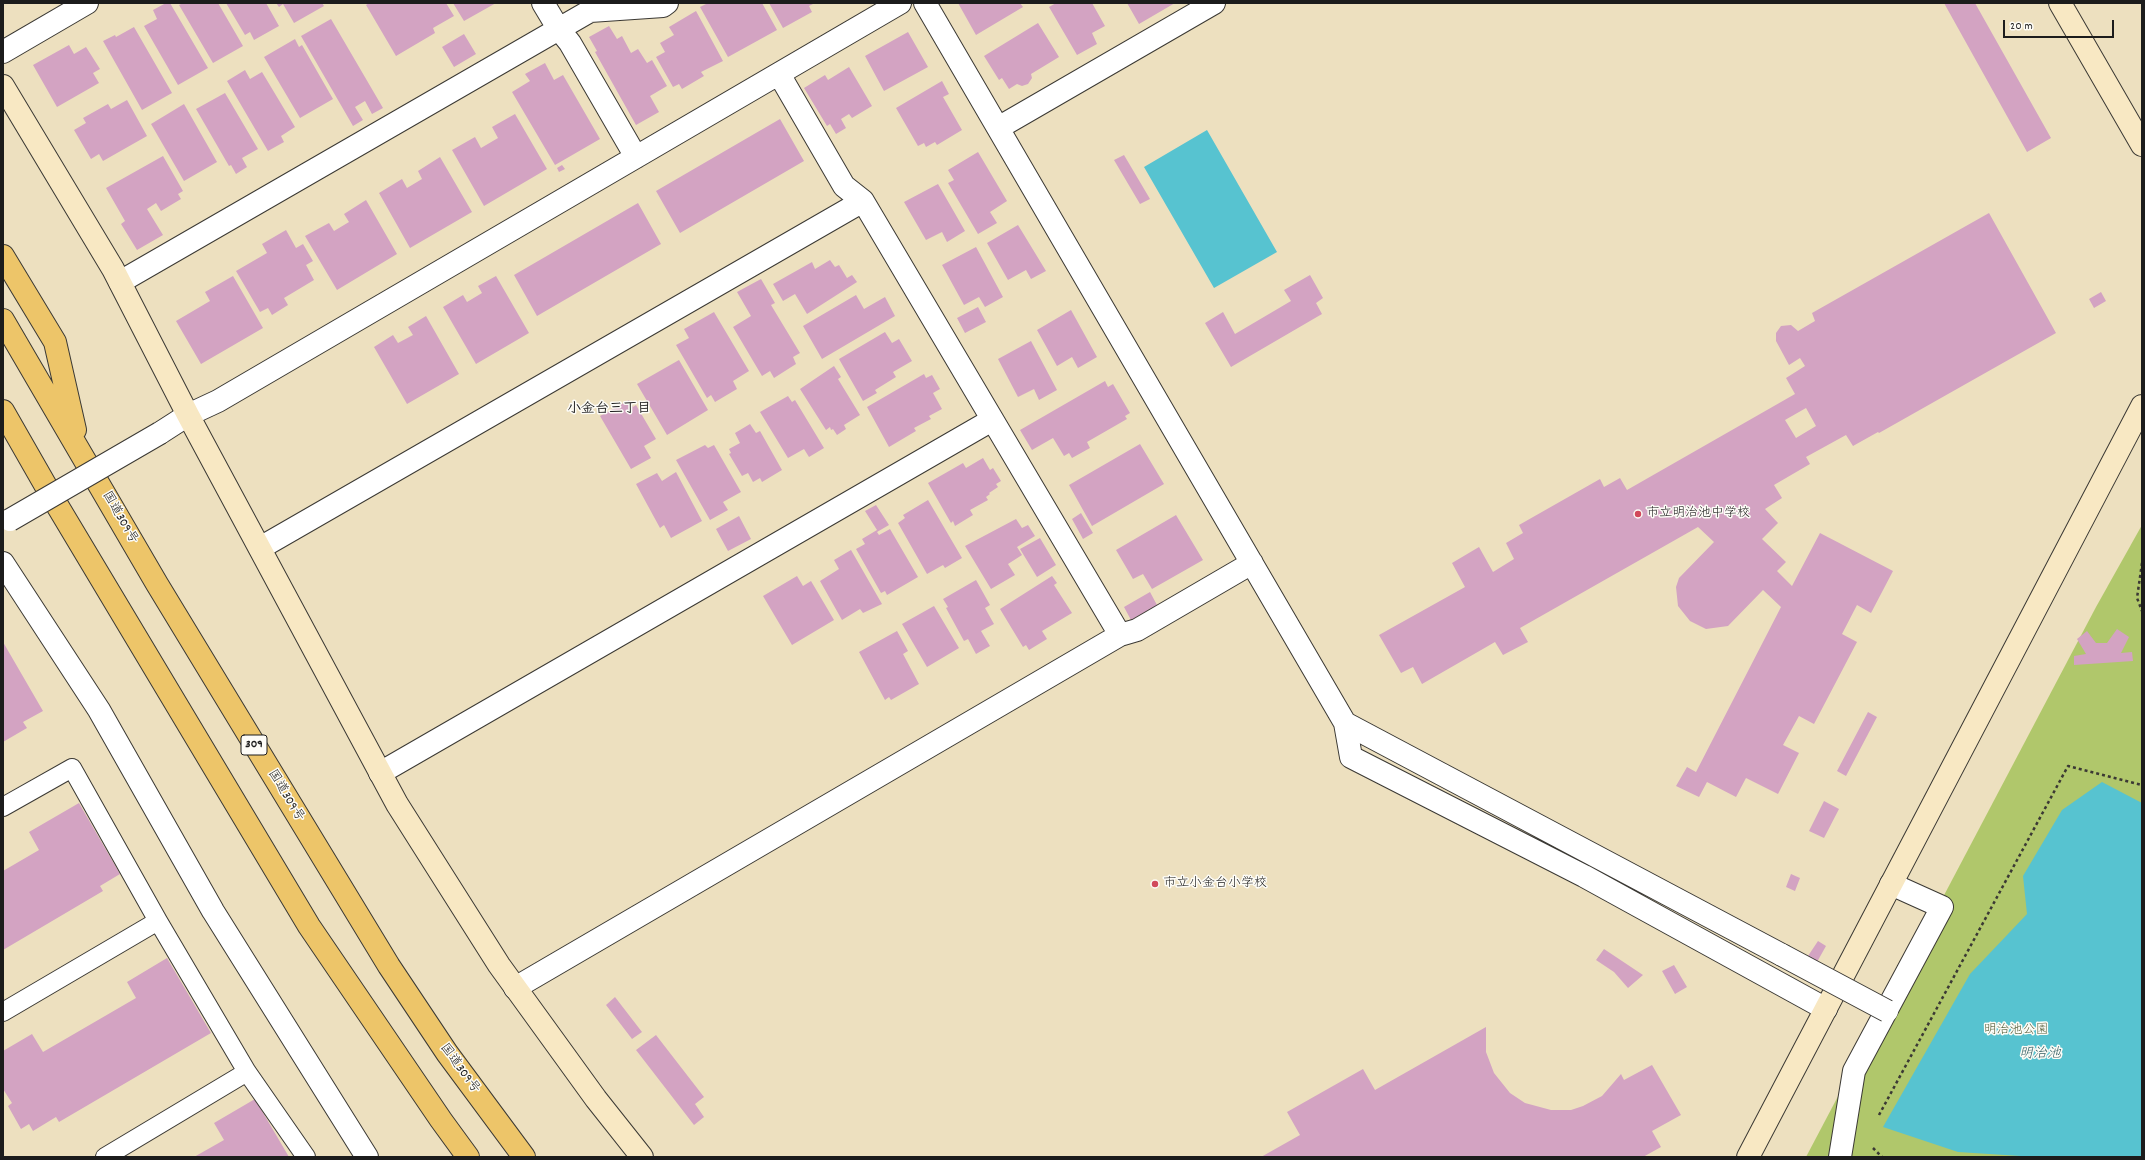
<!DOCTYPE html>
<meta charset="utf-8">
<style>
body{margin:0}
#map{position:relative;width:2145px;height:1160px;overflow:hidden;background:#ede0bf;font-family:Dekko,sans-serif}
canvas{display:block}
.frame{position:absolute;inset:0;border:4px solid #1c1c1c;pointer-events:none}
.scale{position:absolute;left:2003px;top:20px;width:111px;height:18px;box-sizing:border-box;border:2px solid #1c1c1c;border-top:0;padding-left:5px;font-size:12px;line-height:14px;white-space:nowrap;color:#1c1c1c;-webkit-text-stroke:3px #fdfcf7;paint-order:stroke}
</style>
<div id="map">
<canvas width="2145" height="1160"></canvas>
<div class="frame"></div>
<div class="scale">20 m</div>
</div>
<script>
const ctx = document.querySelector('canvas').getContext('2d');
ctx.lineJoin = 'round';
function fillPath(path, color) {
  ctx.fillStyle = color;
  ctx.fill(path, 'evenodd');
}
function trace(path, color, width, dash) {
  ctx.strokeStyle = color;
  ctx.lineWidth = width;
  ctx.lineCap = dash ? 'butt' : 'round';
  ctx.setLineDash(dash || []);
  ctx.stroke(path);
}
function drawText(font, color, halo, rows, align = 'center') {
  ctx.font = font + ' Dekko,"Klee One",sans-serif';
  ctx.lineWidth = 3;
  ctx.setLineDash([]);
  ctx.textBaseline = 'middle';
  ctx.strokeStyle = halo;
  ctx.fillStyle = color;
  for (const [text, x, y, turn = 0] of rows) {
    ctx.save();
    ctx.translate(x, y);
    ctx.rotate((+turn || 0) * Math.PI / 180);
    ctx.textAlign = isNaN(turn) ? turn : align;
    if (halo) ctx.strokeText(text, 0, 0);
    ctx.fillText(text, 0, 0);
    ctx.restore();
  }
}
const green = new Path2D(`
 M2142,525V1157H1806L2096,607Z`);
const water = new Path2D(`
 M1207,130L1277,252L1214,288L1144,167Z
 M2102,782L2142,803V1157H2036L1958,1152L1883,1127L1970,974L2027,914L2023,876L2062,810Z`);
const building = new Path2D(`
 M166,3H170L208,68L178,85L144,26L157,19L153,10Z
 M183,3H218L243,46L213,63L179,5Z
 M226,3H266L279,26L254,40L250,32L245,35Z
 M276,3H322L324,6L294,23L283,4L279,7Z
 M369,3H446L454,16L433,28L435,33L396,56L366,5Z
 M453,3H496L464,21Z
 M708,3H762L777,30L728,57L700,7Z
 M769,3H815L809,6L812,12L783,28Z
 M958,3H1020L1023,7L976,35Z
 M1056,3H1092L1105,26L1092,33L1097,44L1077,55L1049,7Z
 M1127,3H1175L1139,24Z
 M1944,3H1975L2051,138L2027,152Z
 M696,11L723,61L701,72L704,76L682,89L679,84L673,87L656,57L665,52L660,43L674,35L669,27Z
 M331,19L383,108L372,114L365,101L355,107L363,120L353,126L301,36Z
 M1038,23L1059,57L1031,74L1032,78L1028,84L1022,86L1017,84L1009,89L1002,78L999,80L984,56Z
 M609,26L617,39L622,36L631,53L638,49L647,63L652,60L667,86L650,96L659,112L636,125L595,52L597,51L589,37Z
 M134,27L172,93L142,110L103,41L115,35L116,37Z
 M908,32L928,67L884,91L865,56Z
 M464,34L476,54L454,67L442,47Z
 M295,39L299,47L302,45L333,99L300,118L264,57Z
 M69,45L74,54L86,47L100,69L93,73L99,83L57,107L33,65Z
 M545,63L554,80L563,75L600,139L555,165L512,92L530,81L525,74Z
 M849,67L872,106L852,118L849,114L841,119L846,128L836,134L830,124L827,126L804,88L825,75L828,80Z
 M245,70L250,79L262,72L295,127L281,136L284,142L268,151L227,81Z
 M942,81L949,94L943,97L962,130L937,145L935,142L926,147L924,143L918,146L896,108Z
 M225,93L258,149L242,158L247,167L236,174L231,165L229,166L196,109Z
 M127,100L147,136L103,161L99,154L91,159L74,130L86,123L83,118L108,104L111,109Z
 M184,104L217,162L184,181L151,124Z
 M515,114L547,169L484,206L452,150L475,137L481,148L498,138L492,127Z
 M780,119L804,161L680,233L656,191Z
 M978,152L1007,201L990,212L997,223L978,234L948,183L954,180L948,170Z
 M1124,155L1150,199L1140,204L1114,160Z
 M163,156L183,191L178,194L181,199L161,211L156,203L147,209L163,235L137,250L121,224L125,221L106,188Z
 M440,157L472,212L410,248L379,193L402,179L407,188L422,179L418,171Z
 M562,165L565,169L559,172L557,168Z
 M938,184L965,231L947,242L942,232L926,240L904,202Z
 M366,200L397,254L337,290L305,236L329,223L334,231L349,222L344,214Z
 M638,203L661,244L537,316L514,275Z
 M1989,213L2056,333L1879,433L1878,432L1853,446L1846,435L1806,457L1810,464L1774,485L1782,498L1765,509L1778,523L1762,539L1786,562L1777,571L1792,586L1820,533L1893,571L1871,613L1857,605L1842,634L1857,642L1814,724L1799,716L1783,745L1799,753L1778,794L1746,778L1736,797L1707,782L1699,797L1676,786L1687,767L1696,772L1781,607L1763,590L1728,626L1706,629L1690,621L1678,606L1676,587L1679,578L1714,542L1698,527L1520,628L1528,642L1503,655L1495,642L1422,684L1413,667L1401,673L1379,635L1465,587L1452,563L1479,547L1493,572L1514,559L1506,543L1523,533L1519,525L1600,479L1604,487L1620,478L1627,490L1795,394L1786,378L1805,366L1800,358L1789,365L1776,341V333L1781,326L1791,325L1798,331L1815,321L1812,313ZM1806,408L1816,426L1796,438L1785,420Z
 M1018,225L1046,271L1031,279L1026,270L1008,280L987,243Z
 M286,230L296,248L303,244L313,261L306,265L314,280L284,298L288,305L272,315L268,308L260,312L236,271L267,253L262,244Z
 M976,247L1003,297L985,307L979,297L964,305L942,265Z
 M830,260L835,267L839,265L847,278L852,275L857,282L807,314L795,294L783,301L773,284L812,262L815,269Z
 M1310,275L1323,298L1316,303L1322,314L1231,367L1205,323L1223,312L1235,334L1291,301L1284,290Z
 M233,276L263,328L201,364L176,321L210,301L205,292Z
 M496,276L529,333L476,364L443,307L463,295L467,302L482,293L478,286Z
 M761,279L775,303L771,305L800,353L793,357L796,364L774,378L770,371L762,376L733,327L751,316L737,292Z
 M2101,292L2106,301L2094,308L2089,299Z
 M856,295L864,309L885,297L895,316L822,359L803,326Z
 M978,307L986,322L965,333L957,318Z
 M1071,310L1097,357L1078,368L1072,357L1057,366L1037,330Z
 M714,312L749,371L733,381L737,389L715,402L711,395L707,398L676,345L689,338L684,329Z
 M426,316L459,374L407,404L374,347L393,335L398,343L413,335L408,327Z
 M885,332L892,343L899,339L912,361L893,372L896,377L875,390L877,393L863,401L839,359Z
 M1031,341L1057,390L1039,400L1034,389L1018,397L998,359Z
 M679,360L708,410L667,435L637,384Z
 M834,366L841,377L838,379L860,415L844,425L846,429L837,435L833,429L831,430L830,427L826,430L800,389Z
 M924,374L926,378L932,375L940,389L933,393L942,409L929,416L931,419L914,428L916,431L889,447L867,407Z
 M1105,381L1108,387L1113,384L1130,413L1125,416L1127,419L1087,442L1090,448L1072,458L1069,453L1064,456L1053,438L1032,450L1020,430Z
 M788,396L792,402L795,400L824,448L809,457L804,449L788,458L760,412Z
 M629,400L633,407L636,405L656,439L644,446L651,458L631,469L600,416Z
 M750,424L756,433L760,431L782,470L762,482L760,478L753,482L748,473L742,476L729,454L731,453L729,449L740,443L735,433Z
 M1140,444L1164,484L1092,526L1069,485Z
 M705,445L708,448L714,445L741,492L723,502L728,510L710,520L676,460Z
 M983,458L990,470L993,468L1001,481L996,484L998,487L989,493L990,494L986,497L988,500L970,510L973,515L955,526L953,521L951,523L928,483L963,463L966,468Z
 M676,472L702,521L671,538L664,525L660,528L636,484L657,473L662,481Z
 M928,500L962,558L945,568L943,565L927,574L898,523L905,518L903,515Z
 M876,505L889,525L877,532L879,535L890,529L918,577L887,595L885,591L881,593L856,549L865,544L862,539L877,530L865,511Z
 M1081,513L1093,533L1083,539L1072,519Z
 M1176,515L1203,560L1152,589L1143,574L1133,579L1116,550Z
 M739,516L751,539L728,551L716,529Z
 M1016,519L1022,528L1028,525L1035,536L1017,547L1022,555L1008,564L1015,575L991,589L965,546Z
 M1040,538L1056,565L1037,577L1020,549Z
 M851,550L882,604L863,613L860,609L842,620L820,581L839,569L834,560Z
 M797,576L803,586L811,581L834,620L792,645L763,596Z
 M1052,576L1057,583L1054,585L1072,613L1042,631L1047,639L1029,650L1026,645L1023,647L1000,609Z
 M976,580L990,605L985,608L994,624L981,631L990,646L976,654L968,639L964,641L946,608L948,607L943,599Z
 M1150,592L1157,605L1131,620L1124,607Z
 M934,606L959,648L927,667L902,624Z
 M2117,629L2129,637L2121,653L2132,652L2133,661L2074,665V656L2086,654L2077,639L2087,631L2096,643H2107Z
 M897,631L908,651L903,654L919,684L891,700L889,697L885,700L859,652Z
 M3,642L43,711L23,722L27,728L3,742Z
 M1868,712L1877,717L1846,776L1837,771Z
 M1824,801L1839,809L1824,838L1809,831Z
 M79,803L120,874L100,886L103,891L3,950V871L39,850L29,832Z
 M1791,874L1800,878L1795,891L1786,887Z
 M1818,941L1826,946L1817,962L1808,956Z
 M1604,949L1643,975L1628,988L1614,972L1596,960Z
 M167,958L211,1033L59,1122L56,1117L33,1131L29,1124L21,1129L8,1106L12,1103L3,1089V1051L32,1034L43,1052L136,998L127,982Z
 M1674,965L1687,987L1675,994L1662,971Z
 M615,997L642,1032L632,1039L606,1005Z
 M1486,1027V1052L1494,1073L1510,1093L1525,1103L1551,1110H1571L1583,1106L1602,1096L1621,1074L1624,1080L1652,1065L1681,1115L1652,1131L1661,1147L1643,1157H1261L1300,1135L1287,1112L1363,1069L1375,1090Z
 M656,1035L704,1097L695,1104L704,1117L694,1125L636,1050Z
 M255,1099L289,1157H194L224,1140L214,1123Z`);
const path = new Path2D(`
 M2142,563L2137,598L2142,611
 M1879,1115L2068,766L2142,785
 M1873,1148L1882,1157`);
const lane = new Path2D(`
 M3,807L72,768L158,921L247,1072L306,1157
 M3,1012L158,921
 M105,1157L247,1072`);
const street = new Path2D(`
 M543,3L558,28L570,43L636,157
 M925,3L1345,723L1351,757L1584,876L1826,1009
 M3,52L87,3
 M779,74L844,186L863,201L1120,635
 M998,128L1214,3
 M120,282L590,11L663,6L667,3
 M160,433L188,415L218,401L900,3
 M260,548L863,201
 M3,563L99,710L213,911L367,1157
 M1345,723L1782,955
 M380,773L992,420
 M515,988L1120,635L1137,630L1252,563
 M1840,1157L1854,1071L1942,907L1891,884`);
const secondary = new Path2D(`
 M2060,3L2142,145
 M3,86L113,269L188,415L397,804L499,965L596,1099L642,1157
 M1748,1157L2142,406`);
const highway = new Path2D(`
 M3,256L55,342L75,430
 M3,320L157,584L389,966L447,1053L524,1157
 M3,411L51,495L309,926L441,1120L468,1157`);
const streetBridge = new Path2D(`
 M10,520L160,433
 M1782,955L1887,1011`);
const markers = [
 [1638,514,4,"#d1495b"],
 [1155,884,4,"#d1495b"]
];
const shields = [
 [254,745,26]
];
const shieldNames = [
 ["309",254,745]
];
const poiNames = [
 ["市立明治池中学校",1646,514],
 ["市立小金台小学校",1163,884]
];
const streetNames = [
 ["国道309号",119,518,60],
 ["国道309号",285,796,59],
 ["国道309号",459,1069,54]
];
const parkNames = [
 ["明治池公園",2016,1031]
];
const neighbourhoodNames = [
 ["小金台三丁目",609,410]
];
const waterNames = [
 ["明治池",2040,1055]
];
fillPath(green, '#b0c76b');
fillPath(water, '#57c3d0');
fillPath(building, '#d3a3c2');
trace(lane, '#3b3934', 20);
trace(street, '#3b3934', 24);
trace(secondary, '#3b3934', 24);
trace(highway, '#3b3934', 24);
trace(path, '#3b3934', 2.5, [3, 3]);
trace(lane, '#fff', 18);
trace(street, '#fff', 22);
trace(secondary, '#f8e8c3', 22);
trace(highway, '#edc569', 22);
trace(streetBridge, '#3b3934', 24, []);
trace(streetBridge, '#fff', 22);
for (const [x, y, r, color] of markers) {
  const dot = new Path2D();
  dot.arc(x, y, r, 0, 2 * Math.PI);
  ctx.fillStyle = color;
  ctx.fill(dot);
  trace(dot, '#fdfcf7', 1.5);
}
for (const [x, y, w] of shields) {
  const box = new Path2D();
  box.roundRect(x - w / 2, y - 10, w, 20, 3);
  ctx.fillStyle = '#fdfcf7';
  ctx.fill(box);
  trace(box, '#1c1c1c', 1);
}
drawText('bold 12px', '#1c1c1c', null, shieldNames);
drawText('13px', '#1c1c1c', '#fdfcf7', poiNames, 'left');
drawText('13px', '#1c1c1c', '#fdfcf7', streetNames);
drawText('13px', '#57603c', '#fdfcf7', parkNames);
drawText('bold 14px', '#1c1c1c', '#fdfcf7', neighbourhoodNames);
drawText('italic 14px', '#345f64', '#fdfcf7', waterNames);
</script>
